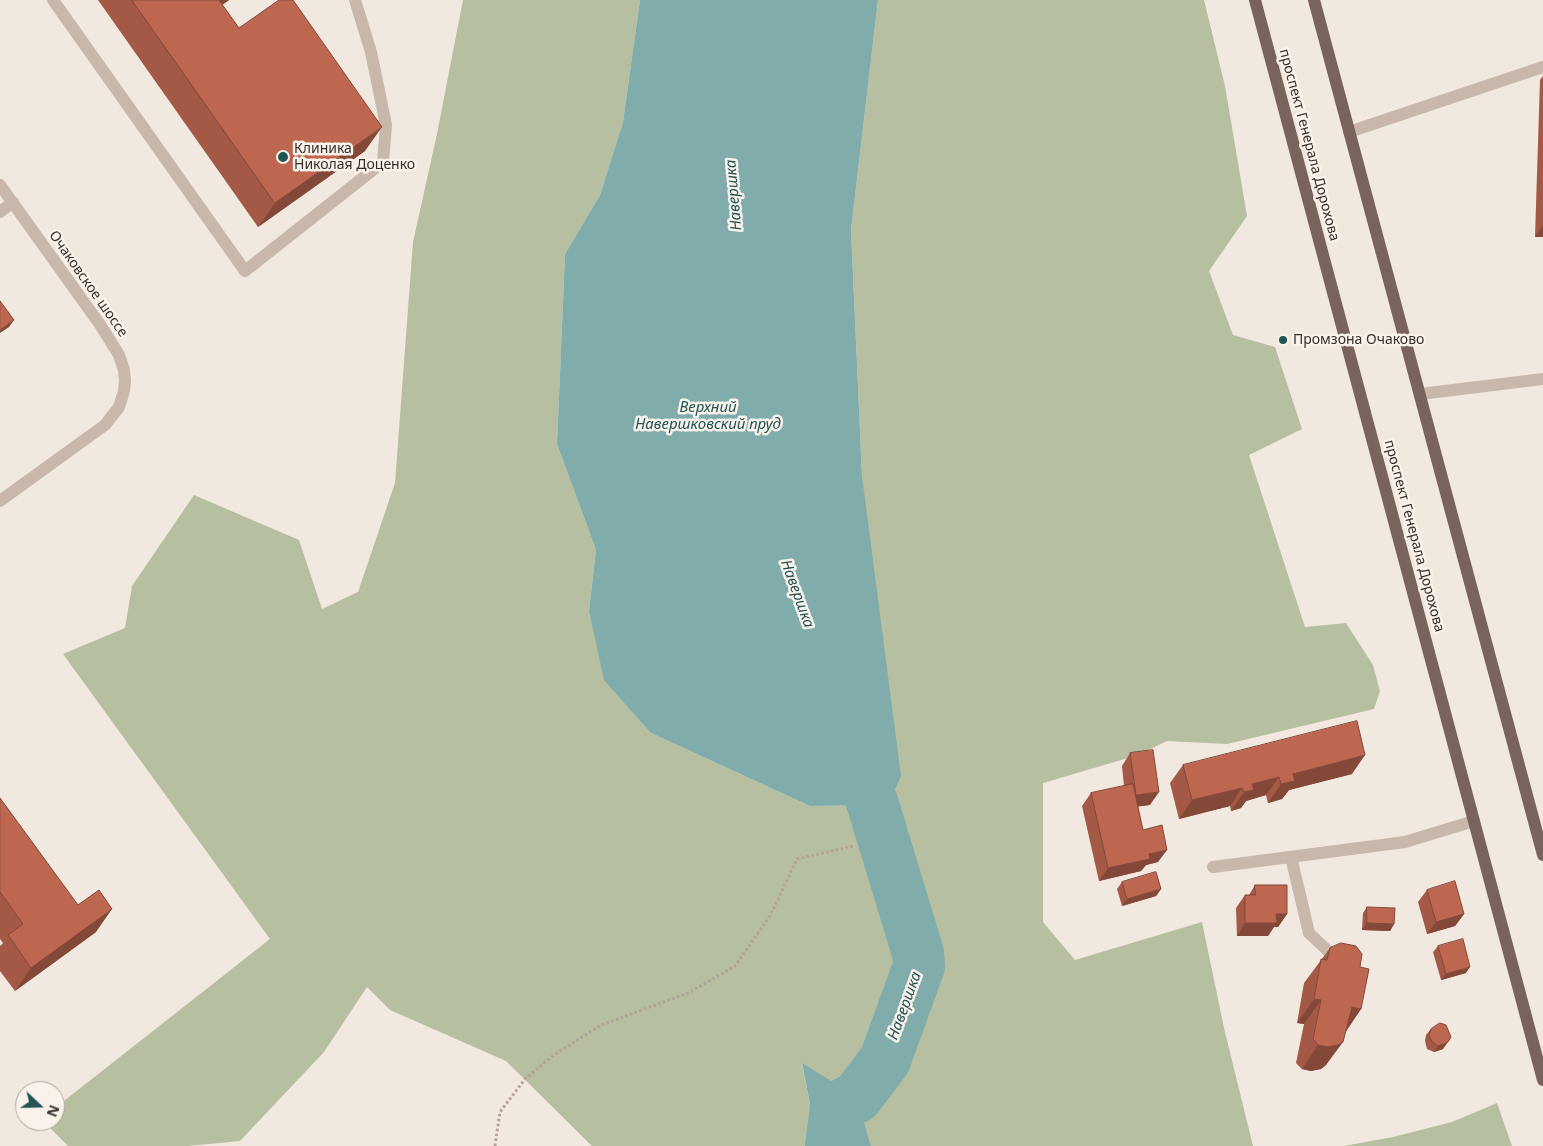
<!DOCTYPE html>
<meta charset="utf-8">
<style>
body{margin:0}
#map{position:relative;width:1543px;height:1146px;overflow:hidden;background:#f1e8df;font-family:"Noto Sans",sans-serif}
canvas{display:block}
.north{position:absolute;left:15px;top:1081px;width:50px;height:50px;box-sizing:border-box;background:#f9f2eb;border:1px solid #aba49e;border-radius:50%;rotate:111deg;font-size:14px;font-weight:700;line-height:20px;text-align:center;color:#372e2a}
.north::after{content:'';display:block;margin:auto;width:18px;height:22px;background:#225455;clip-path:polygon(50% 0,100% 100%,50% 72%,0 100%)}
</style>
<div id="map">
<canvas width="1543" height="1146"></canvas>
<div class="north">N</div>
</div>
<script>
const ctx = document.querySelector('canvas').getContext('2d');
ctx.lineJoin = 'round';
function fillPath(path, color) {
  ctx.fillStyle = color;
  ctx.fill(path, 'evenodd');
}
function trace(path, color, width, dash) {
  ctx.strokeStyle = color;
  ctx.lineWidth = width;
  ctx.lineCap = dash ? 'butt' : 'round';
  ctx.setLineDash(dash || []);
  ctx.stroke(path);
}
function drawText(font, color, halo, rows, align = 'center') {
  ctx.font = font + ' "Noto Sans",sans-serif';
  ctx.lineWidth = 5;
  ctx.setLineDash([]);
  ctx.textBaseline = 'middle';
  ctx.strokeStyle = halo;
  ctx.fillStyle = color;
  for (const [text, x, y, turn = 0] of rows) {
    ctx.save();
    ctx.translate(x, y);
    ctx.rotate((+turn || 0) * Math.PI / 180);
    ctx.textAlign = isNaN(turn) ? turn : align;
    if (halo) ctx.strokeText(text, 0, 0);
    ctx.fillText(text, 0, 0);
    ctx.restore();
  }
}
const green = new Path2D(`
 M463,0H640L623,122L600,195L565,254L557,444L596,550L589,611L651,733L810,806L888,805L862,476L851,230L878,0H1204L1225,86L1247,216L1209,271L1233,335L1275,347L1302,429L1249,455L1305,627L1346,623L1373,665L1380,691L1374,709L1227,744L1167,741L1138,755L1043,783V922L1075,960L1202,922L1224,1028L1253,1146H871L857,1097L802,1064L814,1125L807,1146H592L506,1061L390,1010L367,987L324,1052L240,1141L188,1146H68L43,1121H55V1108L270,939L63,654L125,628L132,586L194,495L299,540L322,609L358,592L395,483L413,242L437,134Z
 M1497,1103L1512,1146H1344L1393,1137L1452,1122Z`);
const water = new Path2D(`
 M640,0H878L851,230L862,476L901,776L888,805L810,806L651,733L604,680L589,611L596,550L557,444L565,254L600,195L623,122Z
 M802,1063L857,1097L871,1146H807L814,1125Z`);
const river = new Path2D(`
 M831,1146L836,1108L857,1097L885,1060L919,966L918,953L873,805L849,738`);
const path = new Path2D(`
 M495,1146L500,1112L525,1079L554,1055L601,1025L688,993L735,966L770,916L797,859L853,846`);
const minor = new Path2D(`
 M53,0L245,271L383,162L386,125L371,52L355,0
 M1349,132L1543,67
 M0,185L101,326L119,355L124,370L125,381L124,391L119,407L105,425L0,501
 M0,212L13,202
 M1420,394L1543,379
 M1291,857L1309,933L1328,951
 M1213,867L1405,842L1474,821`);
const major = new Path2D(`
 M1255,0L1543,1080
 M1314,0L1543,855`);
const wall = new Path2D(`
 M98,0H229L222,5L239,28L365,151L258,227Z
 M1543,76V237H1535L1540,80Z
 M1130,753L1150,805L1138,806L1143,830L1158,862L1146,865L1141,871L1099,881L1082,806L1091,793L1124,786L1122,766Z
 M1183,765L1352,774L1289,790L1282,799L1268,803L1266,795L1246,801L1241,808L1231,811L1230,806L1179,819L1170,783Z
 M0,798L96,932L15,991L0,971V946L3,943L0,939Z
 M1122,882L1161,889L1156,896L1122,906L1117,889Z
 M1255,885L1287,914L1278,927H1274L1268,936H1237L1236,908L1245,895H1249Z
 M1427,890L1464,914L1455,926L1427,934L1418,902Z
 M1367,907L1394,924L1390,931L1362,930L1363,913Z
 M1438,946L1466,973L1441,980L1433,952Z
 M1330,948L1360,967L1361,1009L1345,1032L1326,1065L1321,1069L1311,1071L1302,1069L1296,1063L1304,1024L1297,1023L1304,983Z
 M1431,1029L1443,1049L1434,1052L1427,1049L1425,1041L1426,1035Z`);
const shadedWall = new Path2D(`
 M214,0H229L200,21Z
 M382,127L365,151L258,227L275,203Z
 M1543,225V237H1535Z
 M14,320L9,327L0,333V330Z
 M1365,755L1352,774L1289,790L1282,799L1268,803L1281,784L1293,774Z
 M1279,777L1266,795L1246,801L1241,808L1231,811L1244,792L1252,784Z
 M1242,788L1230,806L1179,819L1192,800Z
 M1159,792L1150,805L1127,808L1136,795Z
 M1167,850L1158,862L1146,865L1141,871L1099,881L1108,868L1149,854Z
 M1161,889L1156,896L1122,906L1127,899Z
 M112,909L96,932L15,991L31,968Z
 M1276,914H1287L1278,927H1274L1268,936H1237L1245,923Z
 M1464,914L1455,926L1427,934L1436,922Z
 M1367,923L1394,924L1390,931L1362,930Z
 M1470,967L1466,973L1441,980L1446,974Z
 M1314,999L1321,1000L1304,1024L1297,1023Z
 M1352,1007L1361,1009L1345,1033Z
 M1343,1042L1326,1065L1321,1069L1311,1071L1302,1069L1318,1045Z
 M1448,1042L1443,1049L1434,1052L1438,1046Z`);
const building = new Path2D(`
 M132,0H219L239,28L279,0H293L382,127L275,203Z
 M0,301L14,320L0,330Z
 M1357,721L1365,755L1293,774L1295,781L1281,784L1279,777L1252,784L1254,790L1244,792L1242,788L1192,800L1183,765Z
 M1153,750L1159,792L1136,795L1130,753Z
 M1133,784L1143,830L1162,825L1167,850L1149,854L1150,859L1108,868L1091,793Z
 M0,798L78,905L99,890L112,909L31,968L8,935L23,924L0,892Z
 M1156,872L1161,889L1127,899L1122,882Z
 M1455,881L1464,914L1436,922L1427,890Z
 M1255,885H1287V914H1276L1277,923H1245V895H1255Z
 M1367,907L1395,908L1394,924L1367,923Z
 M1463,939L1470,967L1446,974L1438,946Z
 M1341,943L1356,946L1362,954L1360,967L1369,969L1361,1009L1352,1007L1343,1042L1338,1045L1327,1047L1318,1045L1313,1039L1321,1000L1314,999L1321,959L1327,960L1330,948Z
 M1440,1023L1446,1025L1451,1037L1448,1042L1438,1046L1432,1042L1429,1035L1431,1029Z`);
const markers = [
 [283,157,6,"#225455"],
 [1283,340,5,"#225455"]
];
const streetNames = [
 ["проспект Генерала Дорохова",1309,145,75],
 ["Очаковское шоссе",88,284,55],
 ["проспект Генерала Дорохова",1414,536,75]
];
const poiNames = [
 ["Клиника",294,149],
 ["Николая Доценко",294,165],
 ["Промзона Очаково",1293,340]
];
const waterNames = [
 ["Навершка",734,195,-95],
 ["Верхний",708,408],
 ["Навершковский пруд",708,425],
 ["Навершка",797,594,70],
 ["Навершка",905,1006,-70]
];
fillPath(green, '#b6bfa0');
fillPath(water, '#80acac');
trace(river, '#80acac', 52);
trace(path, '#b4a296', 3, [2.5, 2.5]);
trace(minor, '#c8b8ab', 12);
trace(major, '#78645c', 12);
fillPath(wall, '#a35946');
fillPath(shadedWall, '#844839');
fillPath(building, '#bd6751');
trace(building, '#844839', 1);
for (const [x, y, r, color] of markers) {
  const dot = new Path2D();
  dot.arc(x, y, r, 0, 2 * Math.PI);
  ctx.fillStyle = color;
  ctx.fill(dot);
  trace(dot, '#f9f2eb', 2);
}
drawText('14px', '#372e2a', '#f9f2eb', streetNames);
drawText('14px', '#372e2a', '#f9f2eb', poiNames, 'left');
drawText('italic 15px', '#225455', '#f9f2eb', waterNames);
</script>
